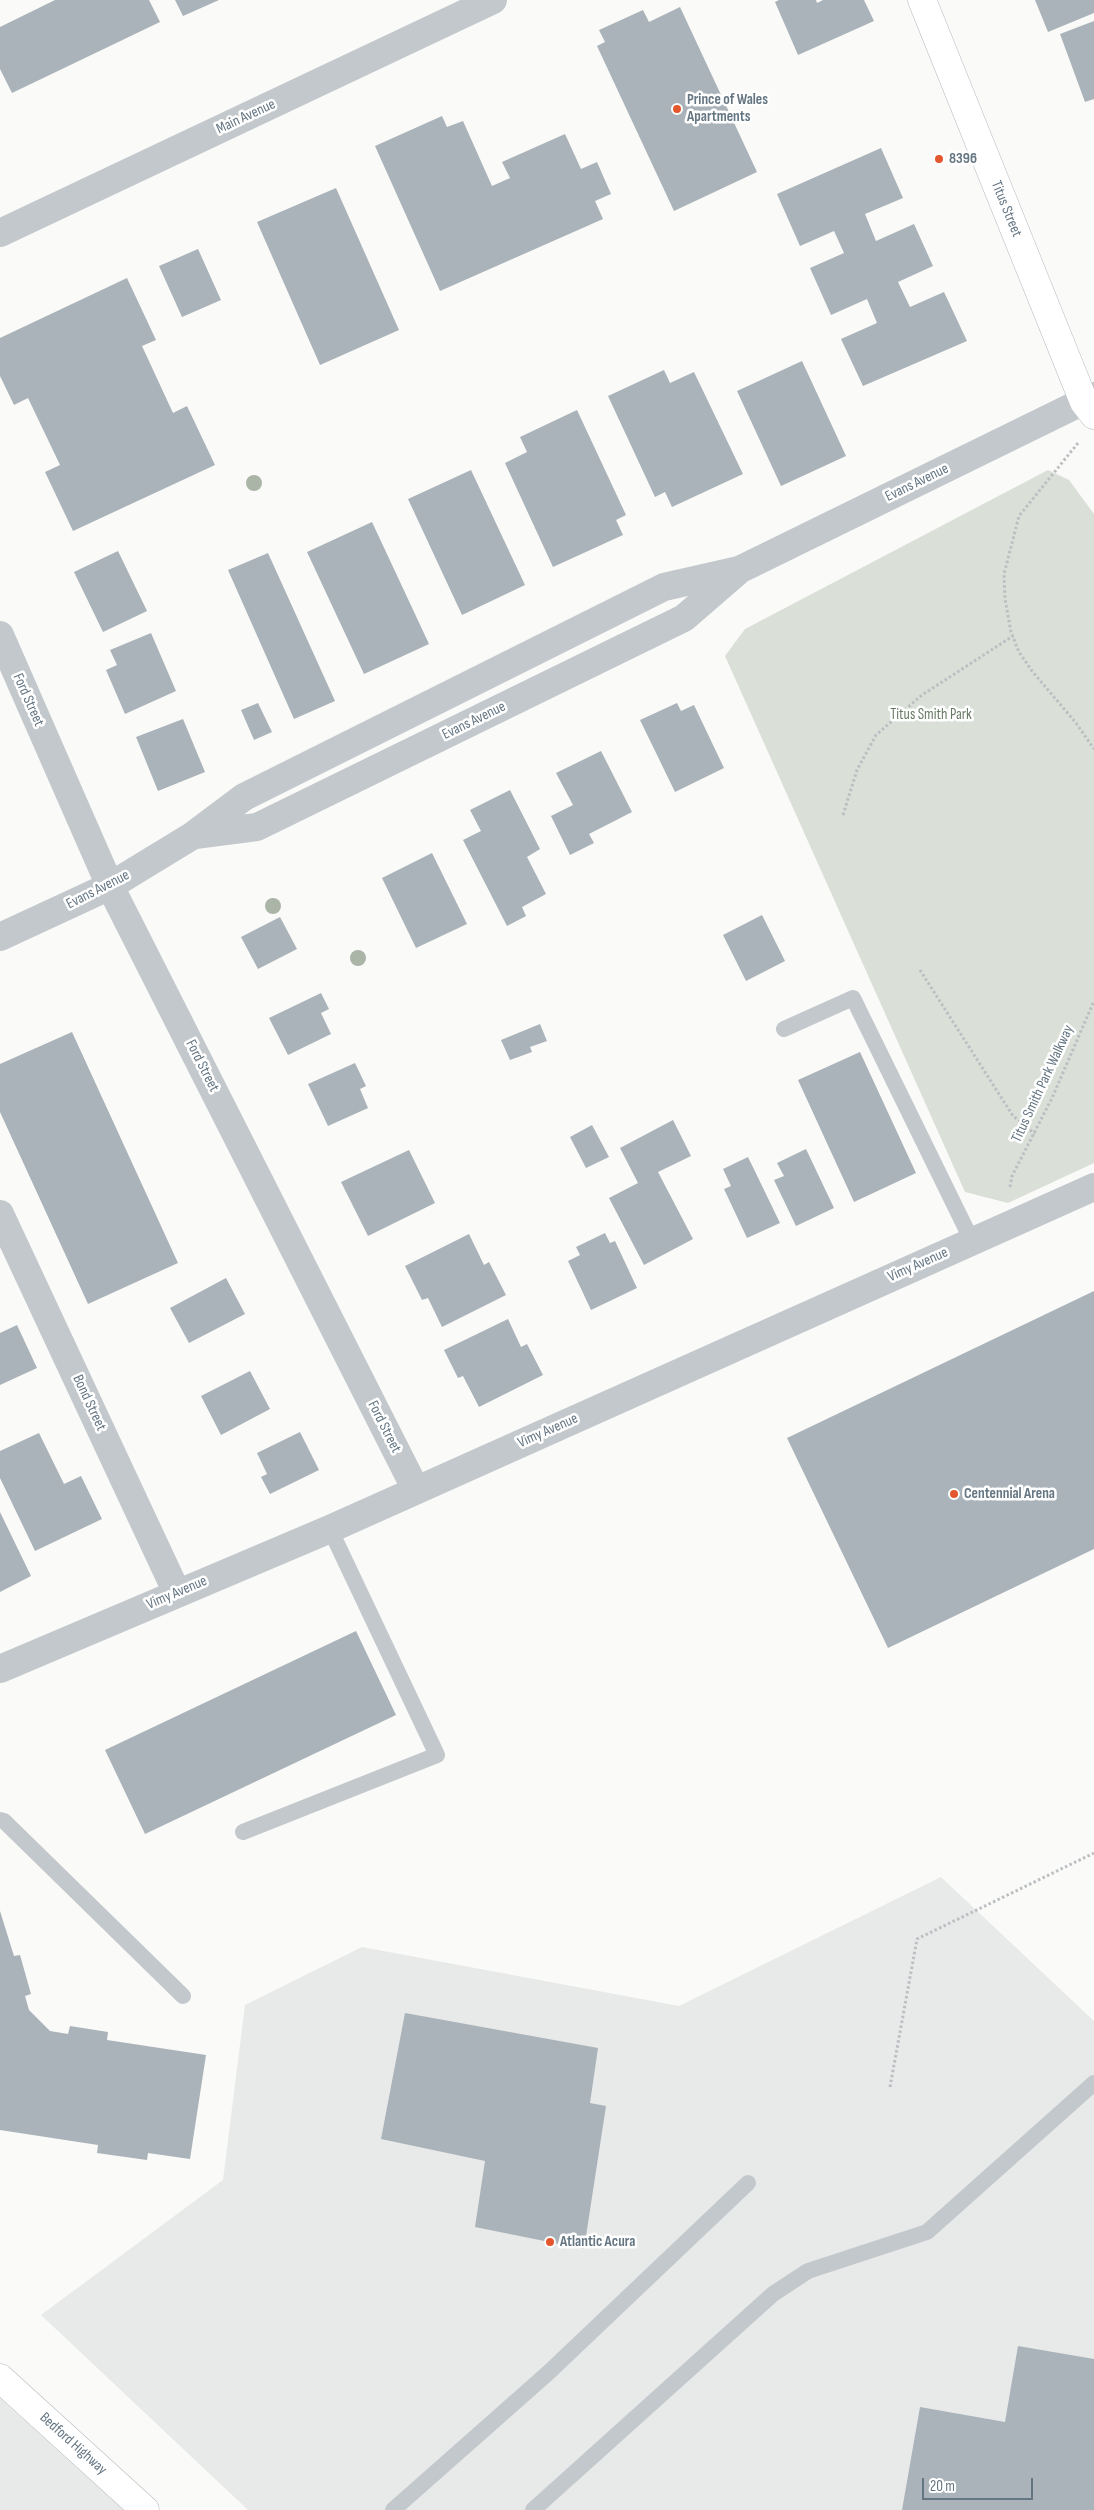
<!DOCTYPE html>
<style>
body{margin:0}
#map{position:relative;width:1094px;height:2510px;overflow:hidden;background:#fafaf8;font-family:"Sofia Sans Condensed",sans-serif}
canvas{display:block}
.scale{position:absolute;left:922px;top:2478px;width:111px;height:22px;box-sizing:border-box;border:2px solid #657683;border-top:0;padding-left:6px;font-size:15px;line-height:18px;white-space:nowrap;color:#657683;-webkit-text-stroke:4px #fff;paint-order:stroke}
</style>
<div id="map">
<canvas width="1094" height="2510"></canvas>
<div class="scale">20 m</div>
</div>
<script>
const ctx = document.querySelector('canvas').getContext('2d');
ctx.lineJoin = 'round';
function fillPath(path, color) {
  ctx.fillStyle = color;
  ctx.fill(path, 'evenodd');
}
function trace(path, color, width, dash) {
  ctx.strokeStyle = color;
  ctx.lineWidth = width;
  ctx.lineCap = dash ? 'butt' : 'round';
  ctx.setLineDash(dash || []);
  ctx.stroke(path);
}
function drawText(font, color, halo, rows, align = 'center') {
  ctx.font = font + ' "Sofia Sans Condensed",sans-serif';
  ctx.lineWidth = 5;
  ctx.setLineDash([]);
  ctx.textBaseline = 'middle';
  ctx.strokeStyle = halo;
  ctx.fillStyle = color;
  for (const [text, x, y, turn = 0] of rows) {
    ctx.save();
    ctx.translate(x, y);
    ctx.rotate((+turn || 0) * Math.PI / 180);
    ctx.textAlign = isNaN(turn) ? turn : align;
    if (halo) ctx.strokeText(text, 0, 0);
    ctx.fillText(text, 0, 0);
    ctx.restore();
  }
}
const built = new Path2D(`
 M941,1877L1094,2021V2510H248L41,2315L223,2180L245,2005L362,1947L679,2006Z
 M0,2386L133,2510H0Z`);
const green = new Path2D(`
 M1048,470L1069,480L1094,514V1163L1008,1203L965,1192L725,656L745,629Z`);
const building = new Path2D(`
 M55,0H149L160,22L12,93L0,69V27Z
 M175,0H219L183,16Z
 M779,0H816L817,3L823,0H864L874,21L798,55L775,2Z
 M1035,0H1094V13L1048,32Z
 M680,7L757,172L674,211L597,46L605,42L599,30L643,10L649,22Z
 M1094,21V99L1085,102L1060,34Z
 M442,116L447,127L463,121L492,186L510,178L502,162L565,134L581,169L597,162L611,194L595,201L603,219L440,291L375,146Z
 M881,148L903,198L865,214L876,241L914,224L933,266L898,282L910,307L944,292L967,341L863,386L841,339L877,323L867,299L831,315L810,268L844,253L834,231L800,246L777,194Z
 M336,188L399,330L320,365L257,222Z
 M198,249L221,300L182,317L159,266Z
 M127,278L156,340L142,346L173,413L187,406L215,465L73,531L45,472L60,465L28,398L14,405L0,376V338Z
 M802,361L846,456L781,486L737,391Z
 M664,370L670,383L694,372L743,474L672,507L665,492L655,497L608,396Z
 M577,410L626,515L616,520L623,535L553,567L505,463L527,452L520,437Z
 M471,470L525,585L462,615L408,499Z
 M372,522L429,644L364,674L307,552Z
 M118,551L147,611L103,632L74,572Z
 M268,553L335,701L294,719L228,570Z
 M151,633L176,691L125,714L106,670L117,665L110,650Z
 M258,703L272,732L254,740L241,710Z
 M677,703L681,711L694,705L724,768L675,792L640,720Z
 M183,719L205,772L158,791L136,737Z
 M601,751L632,812L589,834L594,843L570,855L551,816L573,805L556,773Z
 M510,790L540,849L527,857L546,894L522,907L526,916L507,926L463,840L481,831L470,810Z
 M432,853L467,924L416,948L382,878Z
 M762,915L785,961L746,981L723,935Z
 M280,917L297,949L258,969L241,937Z
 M321,993L329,1009L321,1013L331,1034L288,1055L269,1018Z
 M540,1024L547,1041L530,1047L532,1052L510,1060L501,1040Z
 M72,1032L178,1263L88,1304L0,1112V1064Z
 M860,1052L916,1173L854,1202L798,1080Z
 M355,1063L366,1086L360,1089L368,1108L328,1126L308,1084Z
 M673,1120L691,1156L658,1172L693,1239L644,1265L609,1198L638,1183L620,1148Z
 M592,1125L609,1157L586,1168L570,1137Z
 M806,1149L834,1208L796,1226L774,1180L784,1176L777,1163Z
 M409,1150L435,1203L368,1236L341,1182Z
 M748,1157L780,1223L747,1238L724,1189L731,1186L723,1169Z
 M605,1233L610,1243L615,1241L637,1288L591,1310L568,1261L580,1255L576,1247Z
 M469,1234L484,1265L489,1262L506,1295L442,1327L428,1298L422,1300L405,1266Z
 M226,1278L245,1314L189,1343L170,1308Z
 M1094,1291V1549L888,1648L787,1438Z
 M508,1319L521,1347L527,1344L543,1375L479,1407L463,1376L458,1378L444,1350Z
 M17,1325L37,1368L0,1385V1333Z
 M250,1371L270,1409L221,1435L201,1396Z
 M300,1432L319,1470L270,1494L261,1477L267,1474L257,1453Z
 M39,1433L64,1484L81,1476L102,1519L35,1551L0,1478V1451Z
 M0,1512L31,1576L0,1592Z
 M356,1631L396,1715L145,1834L105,1750Z
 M0,1911L14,1956L20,1955L31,1994L25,1996L29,2010L50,2031L68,2034L70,2026L108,2032L107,2040L206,2055L190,2159L148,2153L147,2160L97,2153L98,2145L0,2130Z
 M405,2013L598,2048L590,2103L606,2106L584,2249L475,2227L485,2161L381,2139Z
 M1018,2346L1094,2359V2510H902L920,2407L1005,2422Z`);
const path = new Path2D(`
 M1078,443L1019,516L1004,574L1005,599L1011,632L1019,652L1032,671L1076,723L1094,749
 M843,815L857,770L876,735L922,695L1013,636
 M920,970L1013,1116L1035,1134
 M1010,1187L1012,1176L1052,1098L1094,1001
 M890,2087L917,1939L1094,1853`);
const service = new Path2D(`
 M784,1029L853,998L972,1241
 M0,1820L4,1821L183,1996
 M243,1832L437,1755L330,1529
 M393,2510L548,2373L748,2183
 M533,2510L773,2294L808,2271L927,2232L1094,2083`);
const minor = new Path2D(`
 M0,233L493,0
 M0,635L110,886L416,1490
 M195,835L257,827L684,618L736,573
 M0,937L110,886L192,836L244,797L664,587L739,570L1094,396
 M0,1214L177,1593
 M0,1669L330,1529L1094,1187`);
const secondary = new Path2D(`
 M922,0L1084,402L1094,415`);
const primary = new Path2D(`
 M0,2378L145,2510`);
const trees = [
 [254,483],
 [273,906],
 [358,958]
];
const markers = [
 [677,109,5,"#e4572e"],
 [939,159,5,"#e4572e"],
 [954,1494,5,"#e4572e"],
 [550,2242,5,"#e4572e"]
];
const poiNames = [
 ["Prince of Wales",687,100],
 ["Apartments",687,117],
 ["8396",949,159],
 ["Centennial Arena",964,1494],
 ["Atlantic Acura",560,2242]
];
const streetNames = [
 ["Main Avenue",246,117,-25],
 ["Titus Street",1006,209,68],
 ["Evans Avenue",917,483,-26],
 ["Ford Street",28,700,66],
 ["Evans Avenue",474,721,-26],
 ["Evans Avenue",98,890,-27],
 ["Ford Street",202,1066,63],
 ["Titus Smith Park Walkway",1043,1084,-65],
 ["Vimy Avenue",918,1265,-24],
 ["Bond Street",89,1403,65],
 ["Ford Street",384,1427,63],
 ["Vimy Avenue",548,1431,-24],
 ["Vimy Avenue",177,1593,-23],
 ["Bedford Highway",73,2444,42]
];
const parkNames = [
 ["Titus Smith Park",931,715]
];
fillPath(built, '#e8e9e9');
fillPath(green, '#dadfd7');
fillPath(building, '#aab3b9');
trace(secondary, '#b3babf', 29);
trace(primary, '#b5babe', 29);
trace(path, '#bbbfc2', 3, [2.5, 2.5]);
trace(service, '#c3c8cc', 16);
trace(minor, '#c3c8cc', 28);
trace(secondary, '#fff', 28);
trace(primary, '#fff', 28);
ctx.fillStyle = '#aab4a7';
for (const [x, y] of trees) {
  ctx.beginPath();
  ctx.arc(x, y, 8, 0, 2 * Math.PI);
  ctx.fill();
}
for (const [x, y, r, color] of markers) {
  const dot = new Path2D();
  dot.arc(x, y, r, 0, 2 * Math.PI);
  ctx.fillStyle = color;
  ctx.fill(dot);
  trace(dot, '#fff', 2);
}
drawText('bold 15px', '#657683', '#fff', poiNames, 'left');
drawText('15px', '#657683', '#fff', streetNames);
drawText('15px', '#687a64', '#fff', parkNames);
</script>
